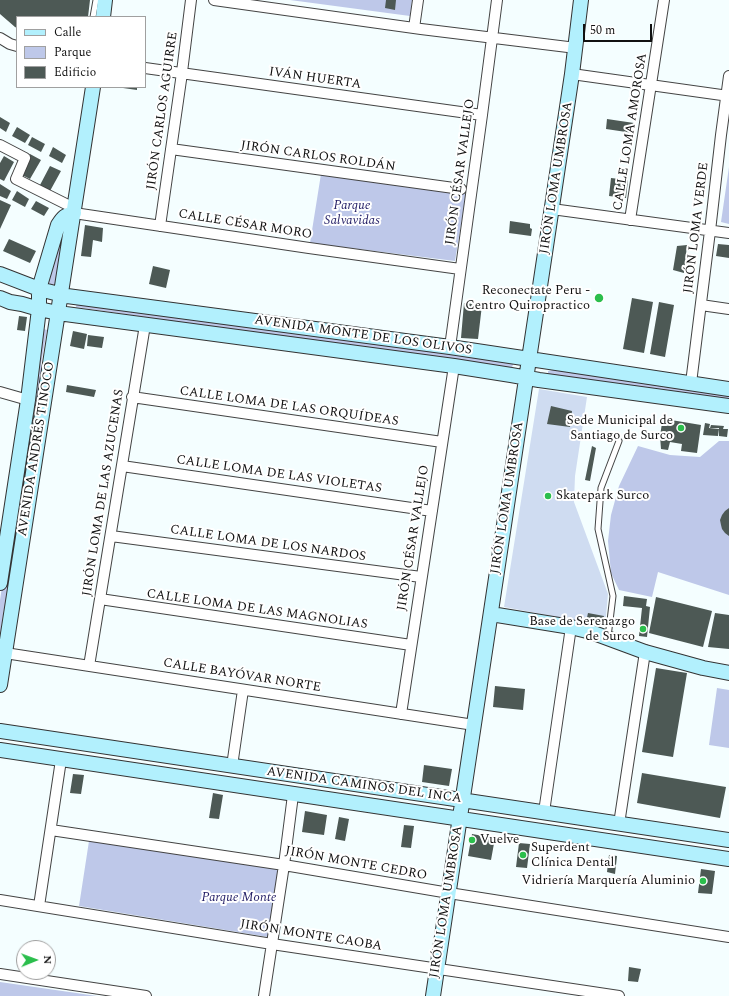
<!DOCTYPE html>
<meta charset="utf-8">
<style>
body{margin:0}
#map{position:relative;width:729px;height:996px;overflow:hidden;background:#f4feff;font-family:Spectral,serif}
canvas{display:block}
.legend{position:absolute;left:16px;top:16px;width:130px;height:72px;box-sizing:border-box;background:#fff;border:1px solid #a0a0a0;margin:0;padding:5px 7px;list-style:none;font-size:12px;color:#111}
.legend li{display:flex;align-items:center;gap:8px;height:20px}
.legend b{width:20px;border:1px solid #a0a0a0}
.north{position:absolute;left:16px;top:940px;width:40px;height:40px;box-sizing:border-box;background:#fff;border:1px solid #a0a0a0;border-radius:50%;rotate:89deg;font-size:11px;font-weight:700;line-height:16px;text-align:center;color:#111}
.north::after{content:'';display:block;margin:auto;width:14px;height:18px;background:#2bbe4c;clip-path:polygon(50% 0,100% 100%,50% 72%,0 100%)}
.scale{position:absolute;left:583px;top:24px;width:69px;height:18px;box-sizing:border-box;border:2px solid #111;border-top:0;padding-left:5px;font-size:12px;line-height:14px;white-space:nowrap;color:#111;-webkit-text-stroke:3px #fff;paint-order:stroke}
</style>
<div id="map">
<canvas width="729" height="996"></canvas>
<ul class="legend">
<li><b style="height:5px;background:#b2f0fd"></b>Calle</li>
<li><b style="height:11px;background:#bec8e9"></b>Parque</li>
<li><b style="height:11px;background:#4d5955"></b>Edificio</li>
</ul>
<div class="north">N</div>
<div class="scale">50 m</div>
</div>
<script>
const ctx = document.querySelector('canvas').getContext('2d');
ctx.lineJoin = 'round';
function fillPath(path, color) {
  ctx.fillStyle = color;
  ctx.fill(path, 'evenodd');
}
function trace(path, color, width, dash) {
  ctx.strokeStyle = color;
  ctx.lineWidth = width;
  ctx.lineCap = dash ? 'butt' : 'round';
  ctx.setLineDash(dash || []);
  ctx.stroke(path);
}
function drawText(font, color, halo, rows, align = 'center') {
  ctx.font = font + ' Spectral,serif';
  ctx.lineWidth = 4;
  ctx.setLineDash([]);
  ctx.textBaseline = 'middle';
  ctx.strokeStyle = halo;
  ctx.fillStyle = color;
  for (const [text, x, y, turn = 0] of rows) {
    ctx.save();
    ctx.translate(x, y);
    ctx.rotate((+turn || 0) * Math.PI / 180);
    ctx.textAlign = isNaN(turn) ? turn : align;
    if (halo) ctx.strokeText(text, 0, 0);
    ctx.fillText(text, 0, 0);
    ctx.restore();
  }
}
const green = new Path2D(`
 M290,0H412L410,16Z
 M729,167V224L721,222Z
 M321,174L466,194L455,261L310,243Z
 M58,244L62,246L57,283L51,286L46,282Z
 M77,301L514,362L511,370L76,307Z
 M41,328L47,330L41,364L44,375L9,599L4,609L0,636V600Z
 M558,369L729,395V401L548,374V371Z
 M719,441H729V595L658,572L652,597L619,590L611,573L608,541L611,515L619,486L638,446L670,455L700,457Z
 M717,688L729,690V748L709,745Z
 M89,841L278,869L268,937L79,906Z
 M0,982L97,996H0Z`);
const pitch = new Path2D(`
 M539,389L587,397L575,476L574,502L608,594L605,626L504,607Z`);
const building = new Path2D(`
 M0,0H90L88,17H17V28L15,27L0,14Z
 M386,0H396L395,10L385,8Z
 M123,87H137V90L123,88Z
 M0,117L10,123L6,132L0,128Z
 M607,119L634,123L633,133L606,129Z
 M17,127L30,135L25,143L12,136Z
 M32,137L45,144L41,152L28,145Z
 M53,147L66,155L62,163L49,156Z
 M30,154L41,160L30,179L20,174Z
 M4,156L14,162L4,181L0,179V163Z
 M50,166L61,171L50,191L40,185Z
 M611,178L628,180L626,198L609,196Z
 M0,184L11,191L7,199L0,196Z
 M17,191L29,199L25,207L12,200Z
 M0,200L11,205L0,229Z
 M36,201L49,208L44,216L31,209Z
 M510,221L530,224V228L532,229L531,236L509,233Z
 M85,225L103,228L102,242L93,240L91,257L81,256Z
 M9,239L36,251L30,263L3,251Z
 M718,244L729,245V258L716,256Z
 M687,245L684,273L673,270L677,246Z
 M153,266L170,270L166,288L149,284Z
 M632,298L653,302L644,353L623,349Z
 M659,302L674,305L665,357L650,354Z
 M464,303L482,305L478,339L461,338Z
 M19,316L27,317L25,331L17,330Z
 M73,331L87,334L84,349L70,346Z
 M88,335L104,337L102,348L87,346Z
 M67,385L96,390L94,397L66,392Z
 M551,406L572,411L570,427L547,424Z
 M671,420L701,425L697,453L681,451L682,444L670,442L668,450L661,449L660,436L662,423L670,425Z
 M705,423L710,424L709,428L719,429L718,436L703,435Z
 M711,425L724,426L723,429H728L727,437L719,436V428H710Z
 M592,446L596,448L590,481L585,480Z
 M729,508V536L725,533L722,529L721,525L720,520L722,515L725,511Z
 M624,596L647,599L646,606L650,607L647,637L639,636L642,608L623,606Z
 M656,597L712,611L703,647L649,633Z
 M588,613L604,616L602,625L586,622Z
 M715,613L729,615V649L708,647Z
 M656,668L687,673L673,757L642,752Z
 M495,686L525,689L523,710L493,707Z
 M424,765L452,769L449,786L422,782Z
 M642,773L726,787L720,818L637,803Z
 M73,774L84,775L81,794L70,793Z
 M213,793L223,795L219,819L209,818Z
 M305,811L327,815L324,835L302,832Z
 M339,817L349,819L345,841L335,839Z
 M404,825L414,826L411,848L401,847Z
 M472,834L495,838L491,860L468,856Z
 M519,843L530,844L527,868L516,867Z
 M609,855L617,856L615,874L607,872Z
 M701,869L715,871L712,894L698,893Z
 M629,967L641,969L638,982L628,981Z`);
const lane = new Path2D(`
 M93,17L96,0
 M608,637L613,596L598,529L601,488L619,441`);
const street = new Path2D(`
 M214,0L421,29L576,48
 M414,28L418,0
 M0,38L10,44L17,46
 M145,68L482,115
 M572,74L729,96
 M0,145L25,158L16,179L74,208
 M171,149L461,189
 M552,209L729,233
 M74,213L309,248L460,269
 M630,220L664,0
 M160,226L181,80L191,0
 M701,305L729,309
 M450,347L482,115L497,0
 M691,383L710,231L721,135L729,76
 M0,392L28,400
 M132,397L442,442
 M122,466L432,511
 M111,536L421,577
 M100,599L411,645
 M5,653L474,725
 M89,666C108,552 126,438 145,325
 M401,714L454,366
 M232,766L243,690
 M544,812L571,627
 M619,824L645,652
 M51,830L284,865L449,893L729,937
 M0,900L272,944L619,996
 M39,906L61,760
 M0,974L146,996
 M264,996L284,865L293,795`);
const secondary = new Path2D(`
 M103,17L105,0
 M0,274L39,289L67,296L450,347L729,389
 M0,298L10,302L22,304L39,309L58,313L454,366L511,375L539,380L729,406
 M0,583L28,400L39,309V289L58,225C63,217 65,215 74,213
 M491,614L571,627L591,632L645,652L703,668L729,673
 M0,685L93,87
 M0,731L729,840
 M0,750L729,859
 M433,996L572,74L581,0`);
const markers = [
 [599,298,5,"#2bbe4c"],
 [681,428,4,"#2bbe4c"],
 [548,496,4,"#2bbe4c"],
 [643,629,4,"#2bbe4c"],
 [472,840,4,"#2bbe4c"],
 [523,855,4,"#2bbe4c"],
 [703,881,4,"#2bbe4c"]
];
const streetNames = [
 ["IVÁN HUERTA",315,79,8],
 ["JIRÓN CARLOS AGUIRRE",163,111,-82],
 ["CALLE LOMA AMOROSA",631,132,-81],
 ["JIRÓN CARLOS ROLDÁN",318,157,8],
 ["JIRÓN CÉSAR VALLEJO",461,172,-82],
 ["JIRÓN LOMA UMBROSA",557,178,-81],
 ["CALLE CÉSAR MORO",245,225,9],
 ["JIRÓN LOMA VERDE",697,228,-83],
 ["AVENIDA MONTE DE LOS OLIVOS",363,336,8],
 ["CALLE LOMA DE LAS ORQUÍDEAS",289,407,8],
 ["AVENIDA ANDRÉS TINOCO",37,449,-81],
 ["CALLE LOMA DE LAS VIOLETAS",279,475,8],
 ["JIRÓN LOMA DE LAS AZUCENAS",104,493,-81],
 ["JIRÓN LOMA UMBROSA",508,498,-81],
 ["JIRÓN CÉSAR VALLEJO",414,538,-81],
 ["CALLE LOMA DE LOS NARDOS",268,544,8],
 ["CALLE LOMA DE LAS MAGNOLIAS",257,610,8],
 ["CALLE BAYÓVAR NORTE",242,676,9],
 ["AVENIDA CAMINOS DEL INCA",364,786,8],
 ["JIRÓN MONTE CEDRO",356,864,10],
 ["JIRÓN LOMA UMBROSA",447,902,-81],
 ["JIRÓN MONTE CAOBA",311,936,9]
];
const parkNames = [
 ["Parque",352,206],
 ["Salvavidas",352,221],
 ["Parque Monte",239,898]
];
const poiNames = [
 ["Reconectate Peru -",590,291],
 ["Centro Quiropractico",590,306],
 ["Sede Municipal de",673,421],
 ["Santiago de Surco",673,436],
 ["Skatepark Surco",556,496,"left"],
 ["Base de Serenazgo",635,622],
 ["de Surco",635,637],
 ["Vuelve",480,840,"left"],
 ["Superdent",531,848,"left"],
 ["Clínica Dental",531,863,"left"],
 ["Vidriería Marquería Aluminio",695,881]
];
fillPath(green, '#bec8e9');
fillPath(pitch, '#cfdcf1');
fillPath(building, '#4d5955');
trace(lane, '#444', 7);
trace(street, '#444', 12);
trace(secondary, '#333', 16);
trace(lane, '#fff', 5);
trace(street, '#fff', 10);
trace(secondary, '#b2f0fd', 14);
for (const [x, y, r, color] of markers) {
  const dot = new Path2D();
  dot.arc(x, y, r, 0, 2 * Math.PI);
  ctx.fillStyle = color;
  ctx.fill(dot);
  trace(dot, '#fff', 1.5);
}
drawText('13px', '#111', '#fff', streetNames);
drawText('italic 13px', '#262168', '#fff', parkNames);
drawText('13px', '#111', '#fff', poiNames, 'right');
</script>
